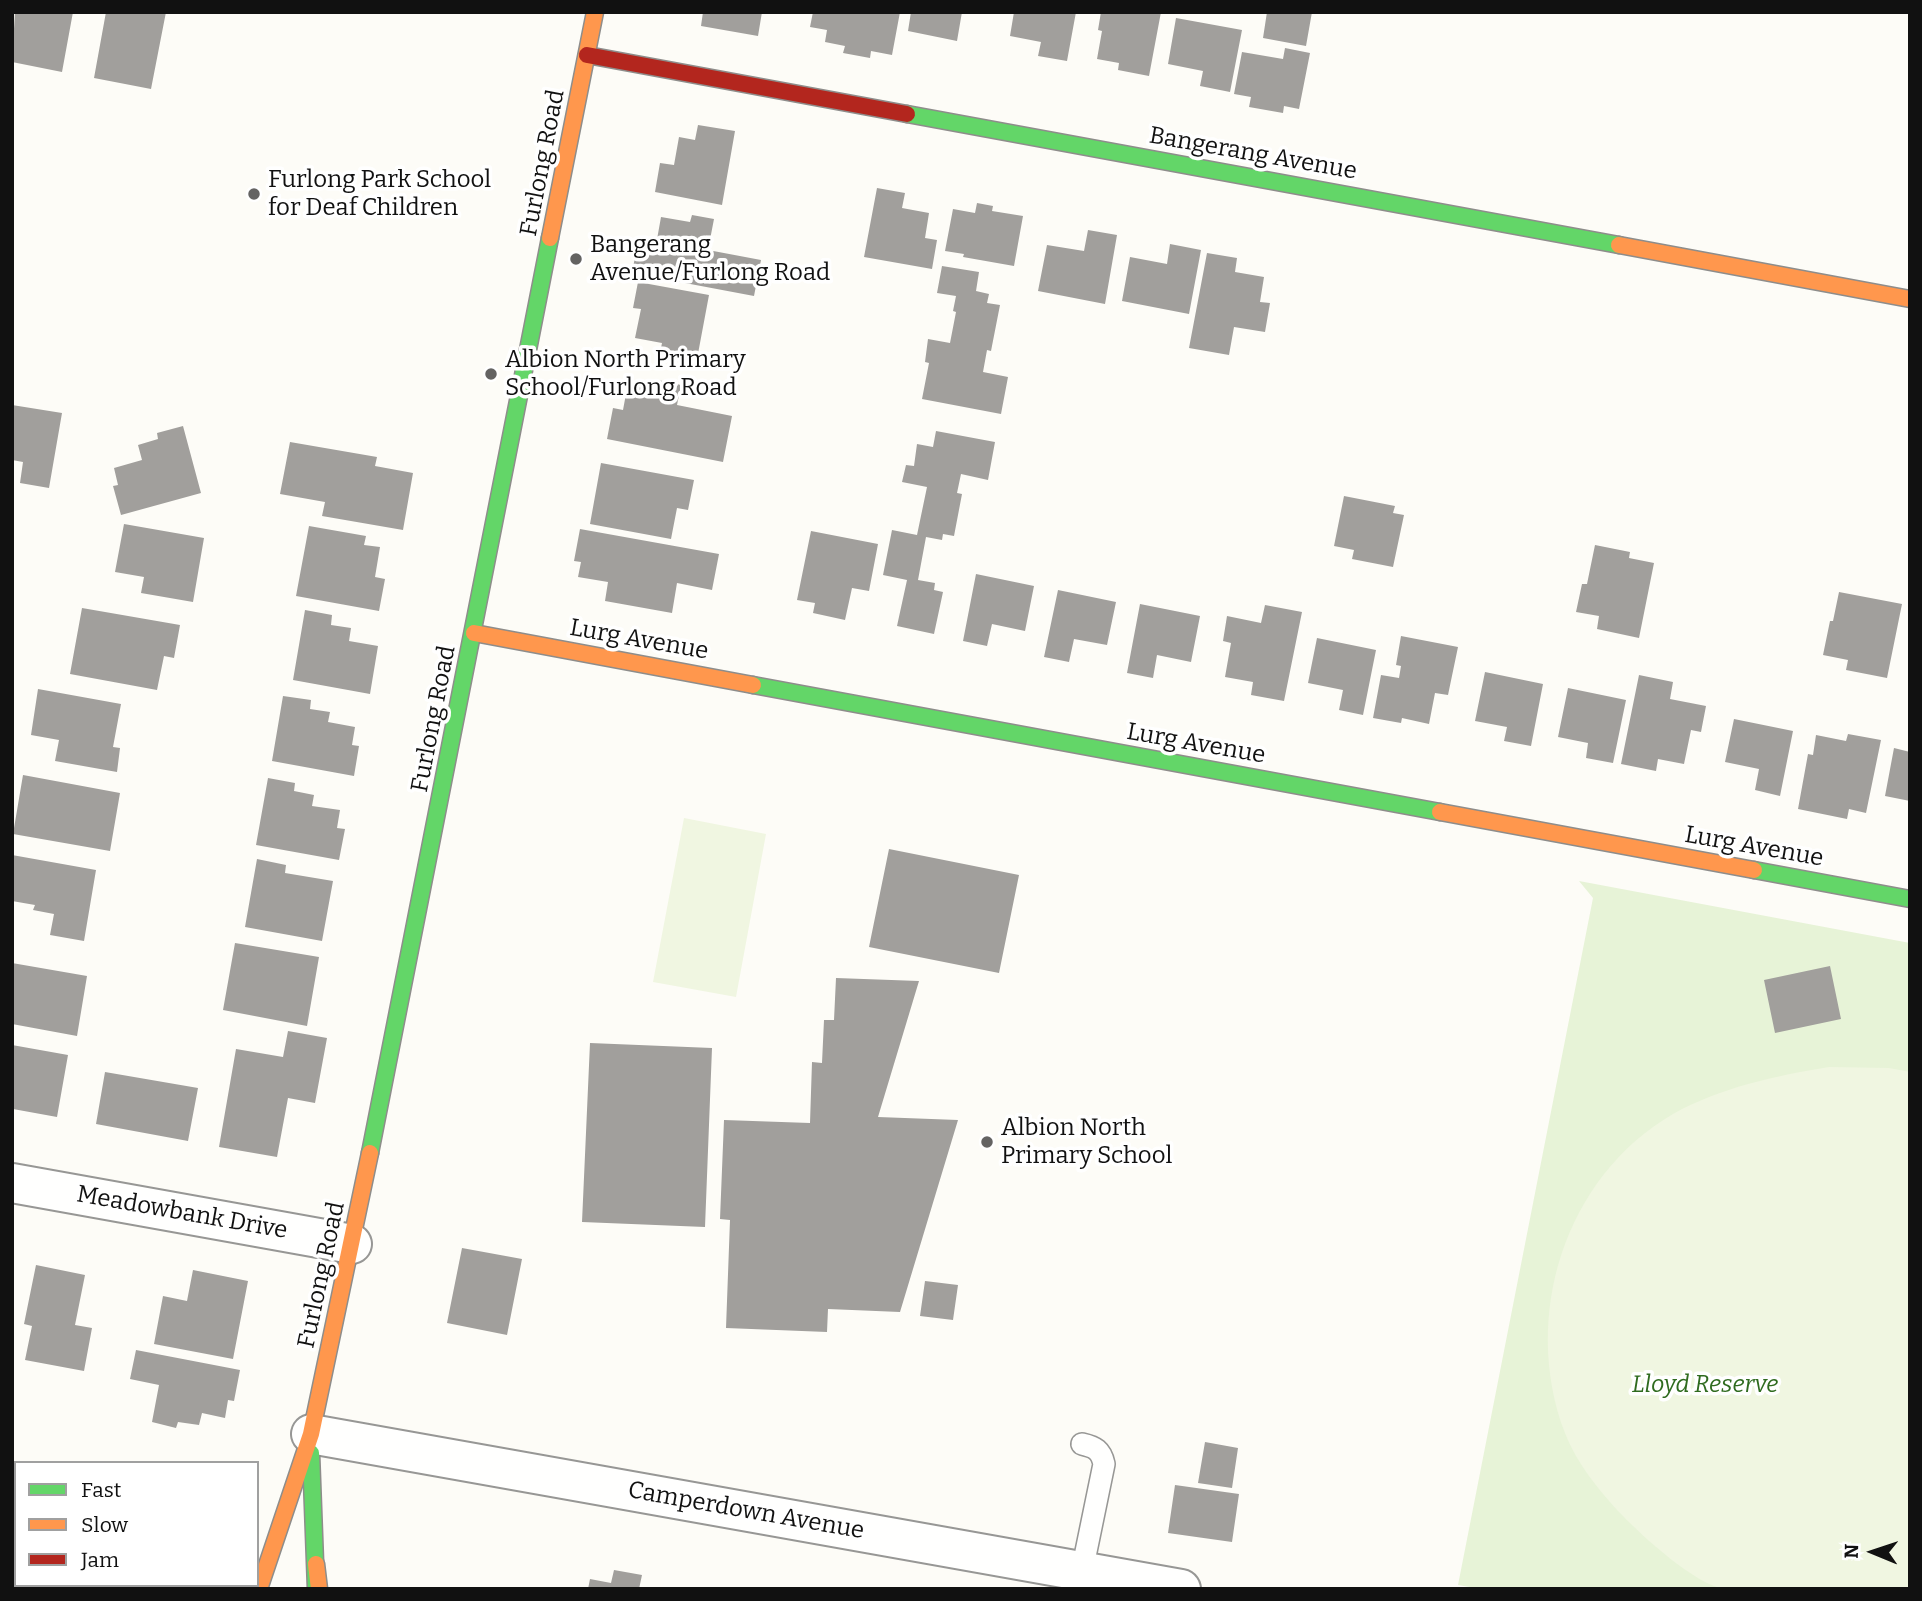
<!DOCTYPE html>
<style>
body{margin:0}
#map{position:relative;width:1922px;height:1601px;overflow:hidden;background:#fdfcf7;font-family:Bitter,serif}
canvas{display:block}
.frame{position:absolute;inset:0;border:14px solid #111;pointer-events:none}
.legend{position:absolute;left:14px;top:1461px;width:245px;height:126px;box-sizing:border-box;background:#fff;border:2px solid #a0a0a0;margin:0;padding:9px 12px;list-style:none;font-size:21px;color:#111}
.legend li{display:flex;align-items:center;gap:14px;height:35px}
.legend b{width:35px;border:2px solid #a0a0a0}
.north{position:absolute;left:1838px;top:1517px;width:70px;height:70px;-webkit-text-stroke:5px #fff;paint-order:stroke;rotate:272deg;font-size:19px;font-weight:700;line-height:28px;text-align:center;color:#111}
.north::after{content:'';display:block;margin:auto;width:24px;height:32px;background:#111;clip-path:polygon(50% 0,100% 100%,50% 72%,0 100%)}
</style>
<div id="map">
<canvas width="1922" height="1601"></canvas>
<div class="frame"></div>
<ul class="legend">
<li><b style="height:9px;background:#63d668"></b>Fast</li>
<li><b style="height:9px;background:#ff974d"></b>Slow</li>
<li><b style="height:9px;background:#b3261e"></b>Jam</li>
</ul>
<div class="north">N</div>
</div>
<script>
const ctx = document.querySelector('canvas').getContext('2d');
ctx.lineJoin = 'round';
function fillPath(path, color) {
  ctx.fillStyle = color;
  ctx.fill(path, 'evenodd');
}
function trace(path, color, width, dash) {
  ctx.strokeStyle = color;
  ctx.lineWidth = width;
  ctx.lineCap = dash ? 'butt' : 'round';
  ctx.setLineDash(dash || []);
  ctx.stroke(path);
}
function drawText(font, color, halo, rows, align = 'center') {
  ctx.font = font + ' Bitter,serif';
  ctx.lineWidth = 7;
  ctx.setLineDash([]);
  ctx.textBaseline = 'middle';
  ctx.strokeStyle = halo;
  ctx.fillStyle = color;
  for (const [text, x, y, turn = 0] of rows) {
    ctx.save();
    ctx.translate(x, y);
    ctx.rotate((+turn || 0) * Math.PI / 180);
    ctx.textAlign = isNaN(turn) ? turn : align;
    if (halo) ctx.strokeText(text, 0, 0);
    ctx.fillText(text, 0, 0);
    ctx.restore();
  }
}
const green = new Path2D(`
 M1579,881L1910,943V1589H1481L1458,1585L1593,898Z`);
const pitch = new Path2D(`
 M684,818L766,834L736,997L653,982Z
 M1829,1067L1889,1068L1910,1072V1589C1867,1589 1825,1589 1783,1589C1764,1589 1742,1592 1724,1589C1695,1584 1643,1537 1622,1515C1600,1492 1577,1464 1565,1433C1521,1318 1564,1177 1673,1114C1722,1087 1775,1076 1829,1067Z`);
const building = new Path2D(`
 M15,12H73L62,72L12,62Z
 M106,12H166L151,89L94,78Z
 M703,12H762L758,36L701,26Z
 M813,12H900L892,55L871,51L870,58L843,53L845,46L825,42L827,30L810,27Z
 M911,12H962L957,41L908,31Z
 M1014,12H1076L1067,61L1038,56L1041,42L1010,36Z
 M1101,12H1161L1149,76L1118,70L1119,63L1097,59L1102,31L1098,30Z
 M1267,12H1312L1306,46L1263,38Z
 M1176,18L1242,30L1230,92L1200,86L1203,71L1168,64Z
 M1285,48L1310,53L1299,109L1284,106L1283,113L1249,107L1251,97L1234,94L1242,52L1283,59Z
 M698,125L735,131L722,205L655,192L660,163L674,165L679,137L695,140Z
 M877,188L905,193L902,208L929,213L925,238L937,240L932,269L864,257Z
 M977,203L993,206L992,211L1023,216L1014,266L963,257L964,254L945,251L953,209L975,213Z
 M692,215L714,219L708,250L761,260L754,296L632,273L638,241L656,245L661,217L690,222Z
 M1088,230L1117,235L1105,304L1038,291L1047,245L1084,251Z
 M1170,244L1201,250L1189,314L1122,301L1130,257L1167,264Z
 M1207,253L1237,258L1235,272L1264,277L1260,302L1270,303L1265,332L1234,327L1229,355L1189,348Z
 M942,266L979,272L976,291L989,294L987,303L1000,305L991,351L987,350L983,372L1008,377L1001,414L922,399L929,363L925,362L928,339L950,343L956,312L953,311L956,296L937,293Z
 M638,282L709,295L697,359L660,353L662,343L635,338L641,309L633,308Z
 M658,380L681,385L677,405L732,416L723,462L607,439L613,408L623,410L628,383L656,388Z
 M12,405L62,413L49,488L20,483L23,462L12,460Z
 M183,426L201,493L121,515L113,486L118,485L114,468L142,460L138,445L158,439L157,433Z
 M936,431L995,442L988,480L961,474L957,493L962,494L954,536L943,534L942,540L926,537L918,580L935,583L934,590L943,592L934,634L897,626L907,580L883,575L892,530L917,535L927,487L902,482L906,465L914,466L917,444L933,447Z
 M290,442L377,457L375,466L413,473L403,530L322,516L325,502L280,494Z
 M601,463L694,480L688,510L677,508L671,539L590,524Z
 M1344,496L1395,506L1393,513L1404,515L1393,567L1352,559L1354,550L1334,546Z
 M124,524L204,538L193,602L141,593L144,577L115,572Z
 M309,526L366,536L364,545L380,547L375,577L385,579L379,611L296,596Z
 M580,529L719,554L712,590L677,583L672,613L605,601L608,582L578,577L581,562L574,561Z
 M811,531L878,544L869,591L852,588L845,620L813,613L815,603L797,600Z
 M1595,545L1630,552L1629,558L1654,563L1639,638L1597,629L1599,616L1576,612L1582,584H1587Z
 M976,574L1034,586L1025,631L992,624L987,646L963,641Z
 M1058,590L1116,602L1107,645L1074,639L1069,662L1044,657Z
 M1839,592L1902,604L1887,678L1846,670L1848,660L1823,655L1830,621H1833Z
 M1140,604L1200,616L1191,662L1157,655L1153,678L1127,673Z
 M1265,605L1302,612L1284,701L1251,695L1253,682L1225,677L1231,643L1223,641L1227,616L1261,623Z
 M82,608L180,625L174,658L164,656L157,690L70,674Z
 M305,610L332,615L331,625L351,628L349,641L378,646L370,694L293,680Z
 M1401,636L1458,647L1448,695L1435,693L1429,724L1402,718L1401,723L1373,718L1381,675L1399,678L1401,666L1396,665Z
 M1317,638L1376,650L1363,715L1339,710L1343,690L1308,683Z
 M1485,672L1543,684L1531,746L1504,741L1507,727L1475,721Z
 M1639,675L1673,682L1670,699L1706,706L1701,732L1691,730L1684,764L1658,759L1656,771L1621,764Z
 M1568,688L1626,700L1613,763L1586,758L1588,743L1558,737Z
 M38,689L121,704L113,747L120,748L117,772L55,761L59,740L31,735Z
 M283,696L311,700L310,709L330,712L328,722L355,727L352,745L359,746L354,776L272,761Z
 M1734,719L1793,731L1780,796L1755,790L1759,769L1725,762Z
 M1848,734L1881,740L1866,813L1849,809L1847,819L1798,809L1808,754L1813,755L1816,735L1846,741Z
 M1894,748L1910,752V801L1885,796Z
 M23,775L120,793L110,851L13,834Z
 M268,778L295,783L294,791L314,795L312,806L340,810L337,828L345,829L339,860L256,845Z
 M889,849L1019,875L999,973L869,947Z
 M12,855L96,870L84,941L50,935L54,914L33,910L35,905L12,901Z
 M257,859L286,865L285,873L333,881L322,941L245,927Z
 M235,943L319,957L307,1026L223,1010Z
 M12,963L87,976L77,1036L12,1024Z
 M1830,966L1841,1019L1775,1033L1764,980Z
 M836,978L919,981L878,1117L958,1120L900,1312L828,1309L827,1332L726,1328L730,1220L720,1219L724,1120L810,1123L812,1062L822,1063L824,1020H834Z
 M288,1031L327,1038L315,1103L288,1098L277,1157L219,1147L236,1049L283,1057Z
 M590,1043L712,1048L705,1227L582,1222Z
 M12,1045L68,1055L57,1117L13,1109Z
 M105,1072L198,1088L188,1141L96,1124Z
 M462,1248L522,1259L507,1335L447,1323Z
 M36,1265L85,1275L75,1325L92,1328L84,1371L25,1360L32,1326L24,1324Z
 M193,1270L248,1281L233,1359L154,1344L163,1296L187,1301Z
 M925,1281L958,1285L953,1320L920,1316Z
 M136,1350L240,1370L234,1401L228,1400L225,1418L202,1413L199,1425L178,1422L176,1428L152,1422L159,1385L130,1379Z
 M1205,1442L1238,1448L1232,1488L1198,1483Z
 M1175,1485L1239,1494L1232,1542L1168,1533Z
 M614,1570L642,1575L639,1589H588L590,1579L611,1583Z`);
const lane = new Path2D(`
 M1082,1444C1095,1447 1101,1450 1104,1464L1082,1571`);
const street = new Path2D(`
 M12,1183L352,1244
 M311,1434L1181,1589`);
const fast = new Path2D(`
 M907,114L1619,245
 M753,685L1440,812
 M1754,870L1910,899
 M370,1153L550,238
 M311,1453L316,1589`);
const slow = new Path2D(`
 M550,238L595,12
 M1619,245L1910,299
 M474,633L753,685
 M1440,812L1754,870
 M316,1564L319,1589
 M259,1589L311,1434L370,1153`);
const jam = new Path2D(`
 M587,55L907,114`);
const markers = [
 [254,194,7,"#646362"],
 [576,259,7,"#646362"],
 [491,374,7,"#646362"],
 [987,1142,7,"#646362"]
];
const streetNames = [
 ["Bangerang Avenue",1253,154,10],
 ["Furlong Road",543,163,-79],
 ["Lurg Avenue",639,640,10],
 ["Furlong Road",434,719,-79],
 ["Lurg Avenue",1196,744,10],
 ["Lurg Avenue",1754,847,10],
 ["Meadowbank Drive",182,1213,10],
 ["Furlong Road",322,1275,-78],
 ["Camperdown Avenue",746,1511,10]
];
const poiNames = [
 ["Furlong Park School",268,180],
 ["for Deaf Children",268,208],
 ["Bangerang",590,245],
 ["Avenue/Furlong Road",590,273],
 ["Albion North Primary",505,360],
 ["School/Furlong Road",505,388],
 ["Albion North",1001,1128],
 ["Primary School",1001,1156]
];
const parkNames = [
 ["Lloyd Reserve",1705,1385]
];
fillPath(green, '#e7f3d7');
fillPath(pitch, '#f0f6e1');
fillPath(building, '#a19f9c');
trace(lane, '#979795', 24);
trace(street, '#979795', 42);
trace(fast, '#8e8d8b', 19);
trace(slow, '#8e8d8b', 19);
trace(jam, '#8e8d8b', 19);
trace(lane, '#fffffe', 21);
trace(street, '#fffffe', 38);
trace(fast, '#63d668', 16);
trace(slow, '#ff974d', 16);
trace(jam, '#b3261e', 16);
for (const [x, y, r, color] of markers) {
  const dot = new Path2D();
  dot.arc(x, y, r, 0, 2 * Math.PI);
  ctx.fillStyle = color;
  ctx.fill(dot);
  trace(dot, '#fff', 2.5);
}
drawText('24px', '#111', '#fff', streetNames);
drawText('24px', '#111', '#fff', poiNames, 'left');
drawText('italic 24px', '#2f6b1f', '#fff', parkNames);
</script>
